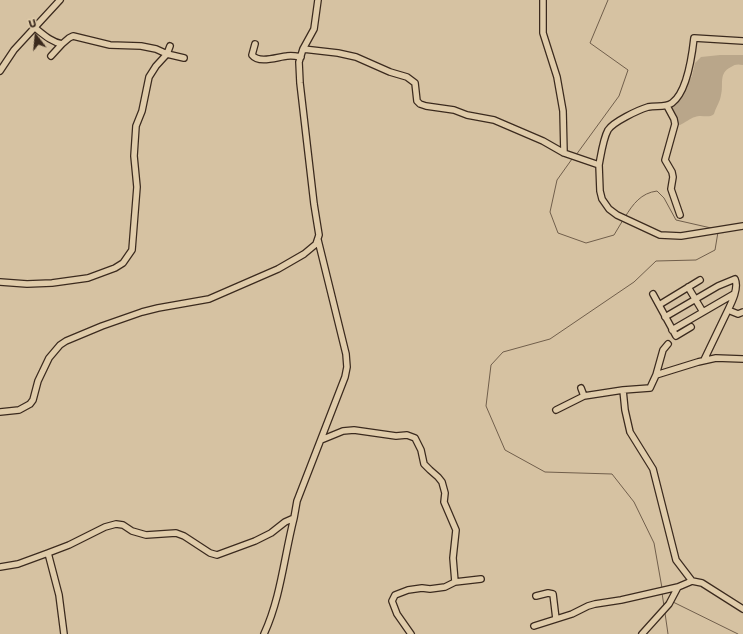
<!DOCTYPE html>
<style>
body{margin:0}
#map{position:relative;width:743px;height:634px;overflow:hidden;background:#d6c2a2;font-family:"Shantell Sans",sans-serif}
canvas{display:block}
.north{position:absolute;left:16px;top:16px;width:40px;height:40px;-webkit-text-stroke:3px #e0ccaa;paint-order:stroke;rotate:344deg;font-size:11px;font-weight:700;line-height:16px;text-align:center;color:#3b2a1e}
.north::after{content:'';display:block;margin:auto;width:14px;height:18px;background:#3b2a1e;clip-path:polygon(50% 0,100% 100%,50% 72%,0 100%)}
</style>
<div id="map">
<canvas width="743" height="634"></canvas>
<div class="north">U</div>
</div>
<script>
const ctx = document.querySelector('canvas').getContext('2d');
ctx.lineJoin = 'round';
function fillPath(path, color) {
  ctx.fillStyle = color;
  ctx.fill(path, 'evenodd');
}
function trace(path, color, width, dash) {
  ctx.strokeStyle = color;
  ctx.lineWidth = width;
  ctx.lineCap = dash ? 'butt' : 'round';
  ctx.setLineDash(dash || []);
  ctx.stroke(path);
}
const green = new Path2D(`
 M720,55H743V65C738,64 735,64 731,67C718,73 724,85 721,95C720,102 716,107 714,114C708,119 702,114 695,117C690,118 685,123 680,125L677,124L669,107L680,95L692,76L695,63L701,57Z`);
const stream = new Path2D(`
 M576,155L619,96L628,70L590,43L608,0
 M572,159L557,180L550,212L558,233L586,243L614,235L623,220
 M625,217C633,204 641,193 657,191L664,198L676,220L711,228
 M662,588L654,543L634,502L612,474L545,472L505,450L486,406L491,365L503,352L550,339L634,282L656,261L696,260L715,250L718,232
 M662,593L664,606
 M673,602L738,634
 M665,613L668,634`);
const minor = new Path2D(`
 M543,0V33L557,77L563,111L564,153
 M34,27C43,34 51,42 62,44L69,38L73,36L110,45L141,46L156,49L167,54L184,58
 M255,44L252,55C259,64 277,57 287,56C292,55 296,56 301,57
 M303,49L338,53L356,57L390,72L407,77L415,83L417,101L420,104L426,106L454,110L467,115L494,120L543,141L564,153L599,165L600,191L602,199L609,209L617,215L660,235L681,236L743,226
 M51,56L62,44
 M0,71L14,50L60,0
 M667,106L674,119L675,124L665,160L672,172L673,177L671,189L680,215
 M599,165C601,155 603,139 608,130C613,122 638,110 648,107C656,105 665,108 672,103C687,92 692,56 694,38L743,41
 M0,282L27,284L52,283L88,278L115,268L123,263L132,250L137,187L134,156L136,126L142,111L149,77L156,66L167,54L170,46
 M688,287L703,312
 M653,294L659,305
 M665,317L718,286L735,279C739,288 732,302 728,310
 M691,327L676,336L659,305L700,280
 M672,330L734,294
 M704,360L728,310L738,314L743,312
 M656,375L663,350L668,344
 M581,388L584,396
 M556,410L584,396L623,390
 M0,412L19,410L30,404L33,400L38,381L49,358L60,345L66,341L102,326L142,312L158,308L209,299L278,269L304,254L316,244L319,235L314,204L300,83L299,62L303,49L314,29L318,0
 M321,440L343,431L354,430L396,436L407,435L415,438L421,450L424,464L430,470L438,477L442,482L445,493L444,502L456,530L453,558L455,582L445,587L430,589L422,588L408,590L395,595L392,601L397,614L411,634
 M294,518L297,501L345,377L347,367L346,354L318,240
 M0,567L18,564L48,553
 M692,581L676,560L653,469L630,432L625,410L623,390L650,388L656,375L698,362L716,358L743,359
 M455,582L481,579
 M536,596L548,593L553,594L556,619
 M534,626L572,614L588,606L595,604L621,600L678,587
 M64,634L59,595L48,553L69,545L105,527L116,524L123,525L132,531L146,535L176,533L184,536L210,553L217,555L255,541L271,533L285,522L294,518C284,557 281,597 264,634
 M642,634L669,604L678,587L692,581L702,583L743,609`);
fillPath(green, '#b9a68a');
trace(stream, '#705e4b', 1);
trace(minor, '#3b2a1e', 8);
trace(minor, '#e0ccaa', 5.5);
</script>
